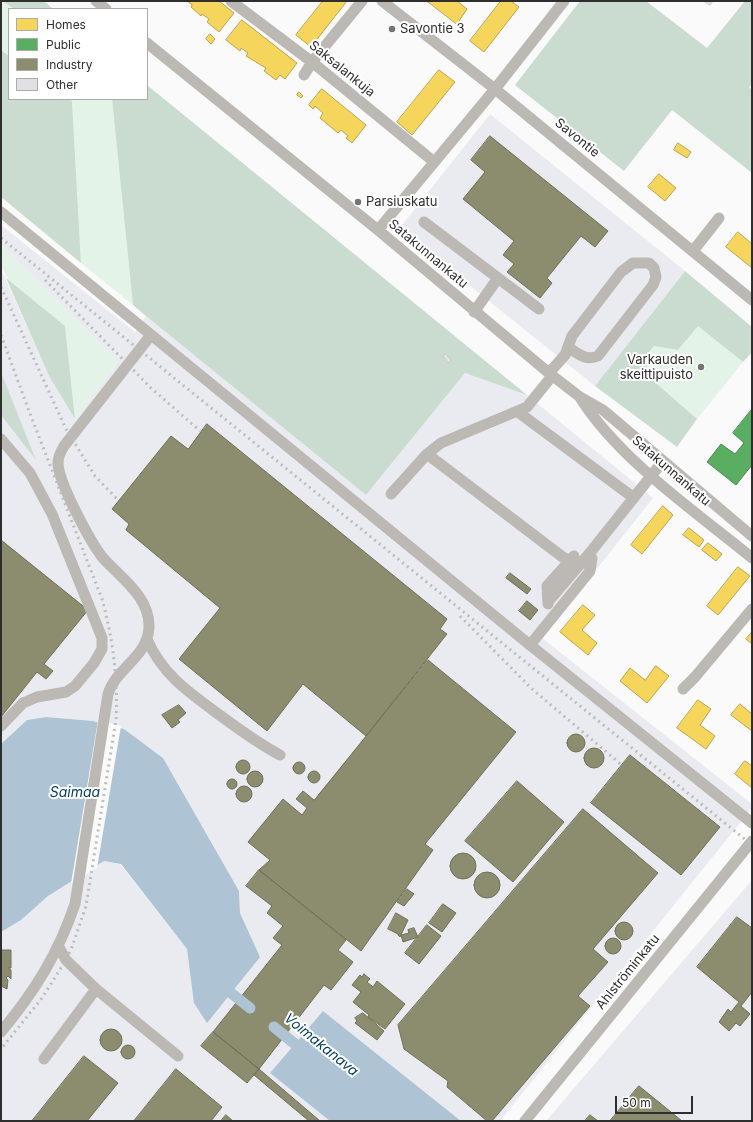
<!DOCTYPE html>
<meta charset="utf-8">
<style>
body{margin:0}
#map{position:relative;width:753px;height:1122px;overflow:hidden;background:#fafafb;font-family:Inter,sans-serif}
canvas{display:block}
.frame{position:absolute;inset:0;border:2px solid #2e2e2f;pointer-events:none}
.legend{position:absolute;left:8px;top:8px;width:140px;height:92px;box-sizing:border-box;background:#fff;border:1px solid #ababac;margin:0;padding:5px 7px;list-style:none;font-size:12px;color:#2e2e2f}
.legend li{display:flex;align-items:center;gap:8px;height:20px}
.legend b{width:20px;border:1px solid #ababac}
.scale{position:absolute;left:615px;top:1096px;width:78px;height:18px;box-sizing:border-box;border:2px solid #2e2e2f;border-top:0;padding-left:5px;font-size:12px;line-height:14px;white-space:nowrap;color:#2e2e2f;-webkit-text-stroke:3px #fff;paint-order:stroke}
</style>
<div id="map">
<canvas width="753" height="1122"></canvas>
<div class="frame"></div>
<ul class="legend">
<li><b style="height:11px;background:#f6d55c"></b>Homes</li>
<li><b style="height:11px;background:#5aae61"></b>Public</li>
<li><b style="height:11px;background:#8c8c6e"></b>Industry</li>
<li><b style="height:11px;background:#e0e1e5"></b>Other</li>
</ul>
<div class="scale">50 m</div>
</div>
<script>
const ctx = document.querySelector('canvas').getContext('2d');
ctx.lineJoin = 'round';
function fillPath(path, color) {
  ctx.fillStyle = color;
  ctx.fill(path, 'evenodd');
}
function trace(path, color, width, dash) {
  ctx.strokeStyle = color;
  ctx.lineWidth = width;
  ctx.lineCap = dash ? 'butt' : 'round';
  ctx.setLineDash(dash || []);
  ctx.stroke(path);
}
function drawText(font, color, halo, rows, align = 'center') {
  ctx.font = font + ' Inter,sans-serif';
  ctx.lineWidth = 4;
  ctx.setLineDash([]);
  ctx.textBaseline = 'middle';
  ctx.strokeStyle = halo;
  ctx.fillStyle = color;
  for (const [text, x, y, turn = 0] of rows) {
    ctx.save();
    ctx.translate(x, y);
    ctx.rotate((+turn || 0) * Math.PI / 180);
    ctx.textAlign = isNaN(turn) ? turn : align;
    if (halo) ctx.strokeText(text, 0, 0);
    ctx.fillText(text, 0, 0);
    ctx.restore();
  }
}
const built = new Path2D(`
 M490,114L685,271L595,386L399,229Z
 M1,225L135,332L146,316L366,495L465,373L527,395L653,498L542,638L752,804V808L500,1121H461L323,1011L270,1073L330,1121H1V932L21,920L48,896L104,861L120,864L187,949L191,975L260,957L240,913L239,891L163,758L124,729L93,721L46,717L27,720L1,744V415L35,458L1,372V269L49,376L75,419L118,362L1,245Z
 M752,880V1121H546L717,921Z`);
const green = new Path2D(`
 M1,1L14,9H9V56L1,50Z
 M69,99H112L133,305L81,263L72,101Z
 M1,245L118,362L75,419L65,326L9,281L1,265Z
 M698,325L743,362L697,419L649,377L645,357L654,346L678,350Z`);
const forest = new Path2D(`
 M2,1H44L53,9H14Z
 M580,1H646L707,48L745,1H752V84L749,87L752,90V173L672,110L624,171L515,85Z
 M1,50L9,56V99H69L72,101L81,263L1,197Z
 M147,85L527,395L465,373L366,495L146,316L133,305L112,99H147Z
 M685,271L752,327V352L743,362L698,326L678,350L654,346L645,357L649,377L697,419L677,447L595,386Z
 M6,278L65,326L75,419L49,376Z
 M1,372L36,460L1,415Z`);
const water = new Path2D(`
 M46,717L93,721L124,729L163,758L239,891L240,913L260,957L207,1023L194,1003L187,949L121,864L104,861L48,896L21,920L1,932V744L27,720Z
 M323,1011L461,1121H330L270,1073Z`);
const pier = new Path2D(`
 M98,720L121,726L97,868L71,884Z`);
const homes = new Path2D(`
 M187,1H219L234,13L219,32L207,22L209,19L202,14L201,16L191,7L192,5Z
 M323,1H347L311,47L296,35Z
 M427,1H457L467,9L457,24Z
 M501,1H511L519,7L484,52L470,41Z
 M242,20L297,63L285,79L280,75L276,80L264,71L266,68L246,56L248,53L241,48L240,51L226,40Z
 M210,34L215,39L211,44L206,39Z
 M439,70L455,82L412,135L397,122Z
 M322,89L366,125L352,143L346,138L348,136L341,130L338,133L320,118L323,113L315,106L313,109L309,105Z
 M299,92L303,96L301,98L297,95Z
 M678,143L691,152L687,158L674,150Z
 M659,174L676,188L665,201L648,187Z
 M738,232L752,244V268L726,247Z
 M663,506L673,515L642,554L631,545Z
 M689,528L704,540L699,547L683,535Z
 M708,543L722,554L716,561L702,550Z
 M738,567L750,576L718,615L707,606Z
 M583,605L595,615L582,630L597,643L588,655L560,632Z
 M752,632V644L746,639Z
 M656,666L669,676L647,703L620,681L630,668L645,680Z
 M698,700L711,709L700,725L715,736L706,749L677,728Z
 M740,704L752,714V731L731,715Z
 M745,761L752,766V788L735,774Z`);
const public = new Path2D(`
 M752,409V465L736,485L707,462L721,444L735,454L744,443L733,433Z`);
const industry = new Path2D(`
 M490,136L608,231L595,247L581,236L547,278L552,283L540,298L507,272L514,264L503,255L514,241L463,199L485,172L471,160Z
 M207,424L447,619L440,629L447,634L366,736L303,684L267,731L179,659L220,608L126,530L129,524L112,509L171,436L188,449Z
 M1,540L88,610L44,664L53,671L46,679L37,672L1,717Z
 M510,573L531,589L527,594L506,578Z
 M527,601L538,610L530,620L519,611Z
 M428,660L516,732L425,844L433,850L361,951L259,870L270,860L248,842L283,799L302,815L307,808L296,799L303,791L314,800Z
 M179,705L186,713L178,720L180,722L172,728L162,715Z
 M567 743a9 9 0 1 1 18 0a9 9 0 1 1-18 0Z
 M584 758a10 10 0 1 1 20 0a10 10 0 1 1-20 0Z
 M630,755L720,827L681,875L591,803Z
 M236 767a7 7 0 1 1 14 0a7 7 0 1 1-14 0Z
 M293 768a6 6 0 1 1 12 0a6 6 0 1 1-12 0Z
 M308 777a6 6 0 1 1 12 0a6 6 0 1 1-12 0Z
 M247 779a8 8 0 1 1 16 0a8 8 0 1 1-16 0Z
 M227 784a5 5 0 1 1 10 0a5 5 0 1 1-10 0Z
 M517,781L564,822L513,882L465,841Z
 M236 794a8 8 0 1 1 16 0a8 8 0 1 1-16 0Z
 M583,809L658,873L593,949L608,962L578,996L590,1006L492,1121H487L447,1087L448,1081L404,1049L398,1025Z
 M450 866a13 13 0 1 1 26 0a13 13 0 1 1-26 0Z
 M259,870L346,940L338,950L353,962L331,990L324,985L259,1069L213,1032L282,945L273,938L283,926L267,913L272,906L246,886Z
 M474 885a13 13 0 1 1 26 0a13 13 0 1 1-26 0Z
 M407,889L414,894L404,906L397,902Z
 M443,904L456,913L442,932L429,923Z
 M396,913L408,920L400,937L398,935V934L388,929Z
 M737,917L752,928V992L741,1006L750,1014L740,1026L736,1023L729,1031L719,1022L728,1009L731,1012L739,1002L697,967Z
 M615 931a9 9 0 1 1 18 0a9 9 0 1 1-18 0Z
 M427,925L441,936L419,964L405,953Z
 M414,928L418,937L403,942L401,935L409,933L408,930Z
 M605 946a8 8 0 1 1 16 0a8 8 0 1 1-16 0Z
 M1,950H11V968H8L11,970V979L8,976L6,978L8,980L7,989L1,986Z
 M364,974L370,979L367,982L373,987L377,981L405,1004L385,1029L368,1017L369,1015L353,1002L361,992L352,985L360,975L362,977Z
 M363,1013L384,1031L377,1040L355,1023L357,1021L355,1018Z
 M100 1040a11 11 0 1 1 22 0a11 11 0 1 1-22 0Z
 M213,1032L259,1069L247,1083L201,1046Z
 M121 1052a7 7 0 1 1 14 0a7 7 0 1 1-14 0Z
 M84,1056L118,1083L87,1121H32Z
 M176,1069L222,1107L211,1121H134Z
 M259,1069L320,1121H309L254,1075Z
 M639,1086L682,1121H610Z
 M226,1115L233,1121H221Z
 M590,1115L598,1121H585Z`);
const canal = new Path2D(`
 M231,993L250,1008
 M274,1027L306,1053`);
const building = new Path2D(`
 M704,1H713L710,5Z
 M446,354L451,360L448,363L443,356Z`);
const minor = new Path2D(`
 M96,1L106,9
 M231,1L312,62L433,161
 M382,1L495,89L752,300
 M147,43L378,230L549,373L580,397L603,410L752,536
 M304,75L312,62L362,1
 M1,212L530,645L752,823
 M424,222L539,309
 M378,230L495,89L564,1
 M693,251L719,218
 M474,312L498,278
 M549,373L565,355L572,336L621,272L633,263H649L654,268L656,277L653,285L598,356C586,361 578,354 568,347
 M581,399C620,460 696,512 752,558
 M518,412L634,498
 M1,439L30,473L52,514L102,638V649L94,663L75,686L66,692L37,697L23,703L1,726
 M427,454L564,558L591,565
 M391,494L427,454L441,443L527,407L552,376
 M548,602L593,549L663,461
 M548,604L547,586L574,556
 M147,639C162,675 191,694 221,716C240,730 259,744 280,755
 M530,645L590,571L592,558
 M683,689L695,677L752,609
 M59,947L66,960L96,989L178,1056
 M1,1032C35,991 58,954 75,904L108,694C116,668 148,657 149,627C150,597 121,578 103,558C91,543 58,482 58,463C58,457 61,451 64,446L151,335
 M44,1059L96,989
 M525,1121L752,841`);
const rail = new Path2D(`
 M1,238L752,845
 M45,280L151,388L200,431
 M1,287L66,429L95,476L117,499
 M1,335L29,411L102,599C113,639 118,678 116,720L86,906L72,947L66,960L42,998L1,1049
 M460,616L532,689L623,766`);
const markers = [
 [392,29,4,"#757576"],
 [358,202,4,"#757576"],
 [701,367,4,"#757576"]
];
const poiNames = [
 ["Savontie 3",400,29],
 ["Parsiuskatu",366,202],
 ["Varkauden",693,360,"right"],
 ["skeittipuisto",693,375,"right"]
];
const streetNames = [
 ["Saksalankuja",342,69,39],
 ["Savontie",577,138,39],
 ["Satakunnankatu",428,254,40],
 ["Satakunnankatu",671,471,41],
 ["Ahlströminkatu",628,972,-51]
];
const waterNames = [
 ["Saimaa",75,793],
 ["Voimakanava",321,1045,39]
];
fillPath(built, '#e9ebf0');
fillPath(green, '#e4f3e8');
fillPath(forest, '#cadbcf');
fillPath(water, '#aec3d3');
fillPath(pier, '#fafafb');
fillPath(homes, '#f6d55c');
trace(homes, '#baa34e', 1);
fillPath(public, '#5aae61');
trace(public, '#4d8852', 1);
fillPath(industry, '#8c8c6e');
trace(industry, '#70705b', 1);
trace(canal, '#aec3d3', 11);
fillPath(building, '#e0e1e5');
trace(building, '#cacacb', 1);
trace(minor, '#bcb9b5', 11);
trace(rail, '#bebdbb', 3, [2, 4]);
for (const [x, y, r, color] of markers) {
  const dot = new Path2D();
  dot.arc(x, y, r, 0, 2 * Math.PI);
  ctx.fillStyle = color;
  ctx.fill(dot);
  trace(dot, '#fff', 1.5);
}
drawText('13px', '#2e2e2f', '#fff', poiNames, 'left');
drawText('13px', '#2e2e2f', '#fff', streetNames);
drawText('italic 14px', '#053d5d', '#fff', waterNames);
</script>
